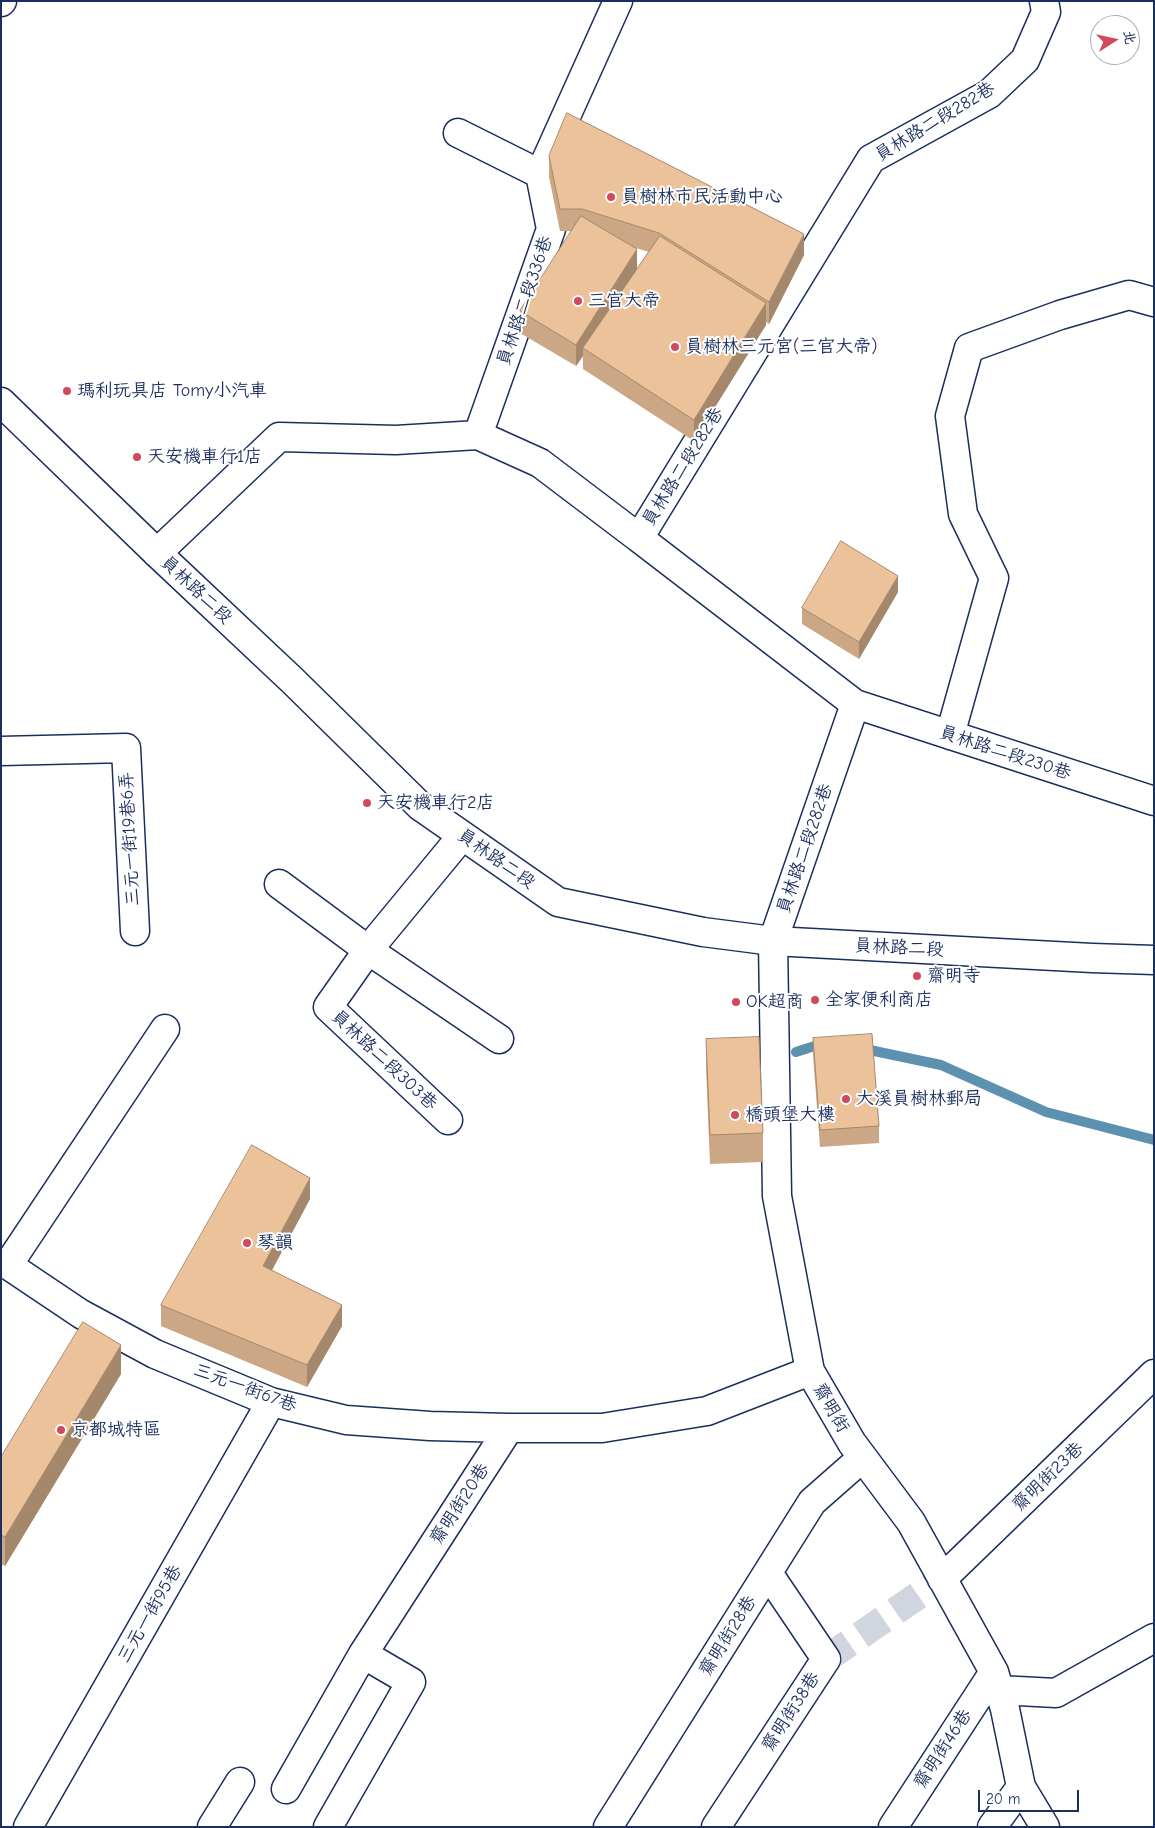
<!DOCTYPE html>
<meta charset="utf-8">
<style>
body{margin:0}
#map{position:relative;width:1155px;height:1828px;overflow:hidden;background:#fff;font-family:"Comic Neue","LXGW WenKai TC",sans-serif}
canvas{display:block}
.frame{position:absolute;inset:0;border:2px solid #1b2f5e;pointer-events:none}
.north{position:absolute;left:1090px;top:15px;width:50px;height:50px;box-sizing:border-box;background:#fff;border:1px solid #a4acbf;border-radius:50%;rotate:80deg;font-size:14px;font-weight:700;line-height:20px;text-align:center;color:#1b2f5e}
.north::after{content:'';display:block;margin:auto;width:18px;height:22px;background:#d1495b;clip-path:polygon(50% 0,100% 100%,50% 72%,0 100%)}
.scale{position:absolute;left:978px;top:1790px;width:101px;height:22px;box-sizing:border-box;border:2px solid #1b2f5e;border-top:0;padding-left:6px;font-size:15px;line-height:18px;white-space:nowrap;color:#1b2f5e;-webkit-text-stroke:4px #fff;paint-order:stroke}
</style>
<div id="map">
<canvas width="1155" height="1828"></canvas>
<div class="frame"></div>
<div class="north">北</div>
<div class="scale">20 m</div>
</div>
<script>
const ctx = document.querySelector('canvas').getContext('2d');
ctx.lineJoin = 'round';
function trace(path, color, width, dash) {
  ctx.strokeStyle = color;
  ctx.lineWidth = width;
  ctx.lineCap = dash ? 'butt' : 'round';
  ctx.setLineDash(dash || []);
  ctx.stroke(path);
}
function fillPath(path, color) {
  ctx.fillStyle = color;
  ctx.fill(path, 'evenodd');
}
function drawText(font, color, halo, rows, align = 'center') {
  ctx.font = font + ' "Comic Neue","LXGW WenKai TC",sans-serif';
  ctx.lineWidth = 4;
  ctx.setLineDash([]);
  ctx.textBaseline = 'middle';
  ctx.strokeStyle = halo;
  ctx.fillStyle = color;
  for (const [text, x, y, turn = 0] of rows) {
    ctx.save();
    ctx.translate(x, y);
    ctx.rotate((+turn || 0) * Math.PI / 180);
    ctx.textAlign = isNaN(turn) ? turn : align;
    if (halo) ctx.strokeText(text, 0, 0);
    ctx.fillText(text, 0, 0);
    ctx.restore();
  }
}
const stream = new Path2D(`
 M860,1048L941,1065L1046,1112L1154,1140
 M796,1052L824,1043`);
const minorTunnel = new Path2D(`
 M826,1659L942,1579`);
const minor = new Path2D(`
 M1044,1L1046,12L1025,60L989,94L871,159L639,538L855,704L773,941L777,1196L810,1371L852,1443L911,1522L994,1672L1005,1709L1021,1787L1045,1827
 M1,2L2,1
 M458,133L540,174
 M478,435L551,229L540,174L618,1
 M157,553L279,437L396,440L478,435L540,463L639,538
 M855,704L1154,801
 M950,735L994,578L963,514L950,416L969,348L1060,315L1129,295L1154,302
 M1,751L126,748L135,931
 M279,884L368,950L499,1039
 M448,1120L328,1007L368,950L462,836
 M1,1264L8,1265L81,1314L155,1354L271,1402L346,1420L430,1426L509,1428
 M8,1265L165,1029
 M942,1579L1154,1374
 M999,1690L1056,1693L1154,1638
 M286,1789L363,1654
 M28,1827L271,1402
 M212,1827L240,1782
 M328,1827L411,1682L363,1654L509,1428H602L707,1411L810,1371
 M608,1827L812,1502L862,1458
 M716,1827L826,1659L768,1573
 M893,1827L994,1672
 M992,1827L1021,1787`);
const major = new Path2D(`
 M1,402L157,553L293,681L420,806L558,902L703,932L773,941L1092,958L1154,960`);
const wall = new Path2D(`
 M549,156L804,255L769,324L766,322V325L694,441L583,369V356L576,366L520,333V311L572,231H560L549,177ZM633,247L649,252L637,269Z
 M898,592L859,659L802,624V608Z
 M813,1038L879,1126V1143L820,1147L813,1055Z
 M706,1039L763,1133V1162L710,1164L706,1068Z
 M310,1199L272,1270L342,1326L307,1387L161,1326V1305Z
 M121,1374L5,1566L1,1564V1457Z`);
const shadedWall = new Path2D(`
 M804,234V255L769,324V302Z
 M637,249V270L583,348V356L576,366V345Z
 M766,303V325L694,441V420Z
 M898,576V592L859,659V642Z
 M310,1178V1199L263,1287V1266Z
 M342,1305V1326L307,1387V1365Z
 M121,1345V1374L5,1566V1537Z`);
const building = new Path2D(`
 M567,113L804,234L769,302L659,233L582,209H560L549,156Z
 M581,216L637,249L576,345L520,311Z
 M660,236L766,303L694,420L583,348Z
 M841,541L898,576L859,642L802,608Z
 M872,1034L879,1126L820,1130L813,1038Z
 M759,1037L763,1133L710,1135L706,1039Z
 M252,1145L310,1178L263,1266L342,1305L307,1365L161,1305Z
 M83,1322L121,1345L5,1537L1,1535V1457Z`);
const markers = [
 [611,197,5,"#d1495b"],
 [578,301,5,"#d1495b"],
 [675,347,5,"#d1495b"],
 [67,391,5,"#d1495b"],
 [137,457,5,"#d1495b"],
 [367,803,5,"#d1495b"],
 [917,976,5,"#d1495b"],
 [815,1000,5,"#d1495b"],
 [736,1002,5,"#d1495b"],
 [846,1099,5,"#d1495b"],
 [735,1115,5,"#d1495b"],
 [247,1243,5,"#d1495b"],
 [61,1430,5,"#d1495b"]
];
const streetNames = [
 ["員林路二段282巷",935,122,-31],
 ["員林路二段336巷",525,301,-71],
 ["員林路二段282巷",683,467,-58],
 ["員林路二段",196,590,43],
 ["員林路二段230巷",1005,753,18],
 ["三元一街19巷6弄",130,839,-93],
 ["員林路二段282巷",805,849,-71],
 ["員林路二段",496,859,35],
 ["員林路二段",899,948,3],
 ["員林路二段303巷",384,1060,43],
 ["三元一街67巷",245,1388,20],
 ["齋明街",831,1408,60],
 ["齋明街23巷",1048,1477,-44],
 ["齋明街20巷",460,1504,-57],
 ["三元一街95巷",150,1614,-60],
 ["齋明街28巷",728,1636,-58],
 ["齋明街38巷",791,1712,-57],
 ["齋明街46巷",943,1749,-57]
];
const poiNames = [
 ["員樹林市民活動中心",621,197],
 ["三官大帝",588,301],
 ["員樹林三元宮(三官大帝)",685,347],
 ["瑪利玩具店 Tomy小汽車",77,391],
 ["天安機車行1店",147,457],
 ["天安機車行2店",377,803],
 ["齋明寺",927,976],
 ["全家便利商店",825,1000],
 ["OK超商",746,1002],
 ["大溪員樹林郵局",856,1099],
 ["橋頭堡大樓",745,1115],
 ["琴韻",257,1243],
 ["京都城特區",71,1430]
];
trace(stream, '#5c92b0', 10);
trace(minorTunnel, '#d1d5df', 28, [28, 14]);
trace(minor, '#1b2f5e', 31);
trace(major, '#1b2f5e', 31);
trace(minor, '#fff', 28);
trace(major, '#fff', 28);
fillPath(wall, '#cba785');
fillPath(shadedWall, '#a5886c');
fillPath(building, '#ecc29b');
trace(building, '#a5886c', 1);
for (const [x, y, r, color] of markers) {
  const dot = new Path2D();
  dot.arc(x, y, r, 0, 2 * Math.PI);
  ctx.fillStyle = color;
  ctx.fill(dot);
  trace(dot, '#fff', 2);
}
drawText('18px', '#1b2f5e', '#fff', streetNames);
drawText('18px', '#1b2f5e', '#fff', poiNames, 'left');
</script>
